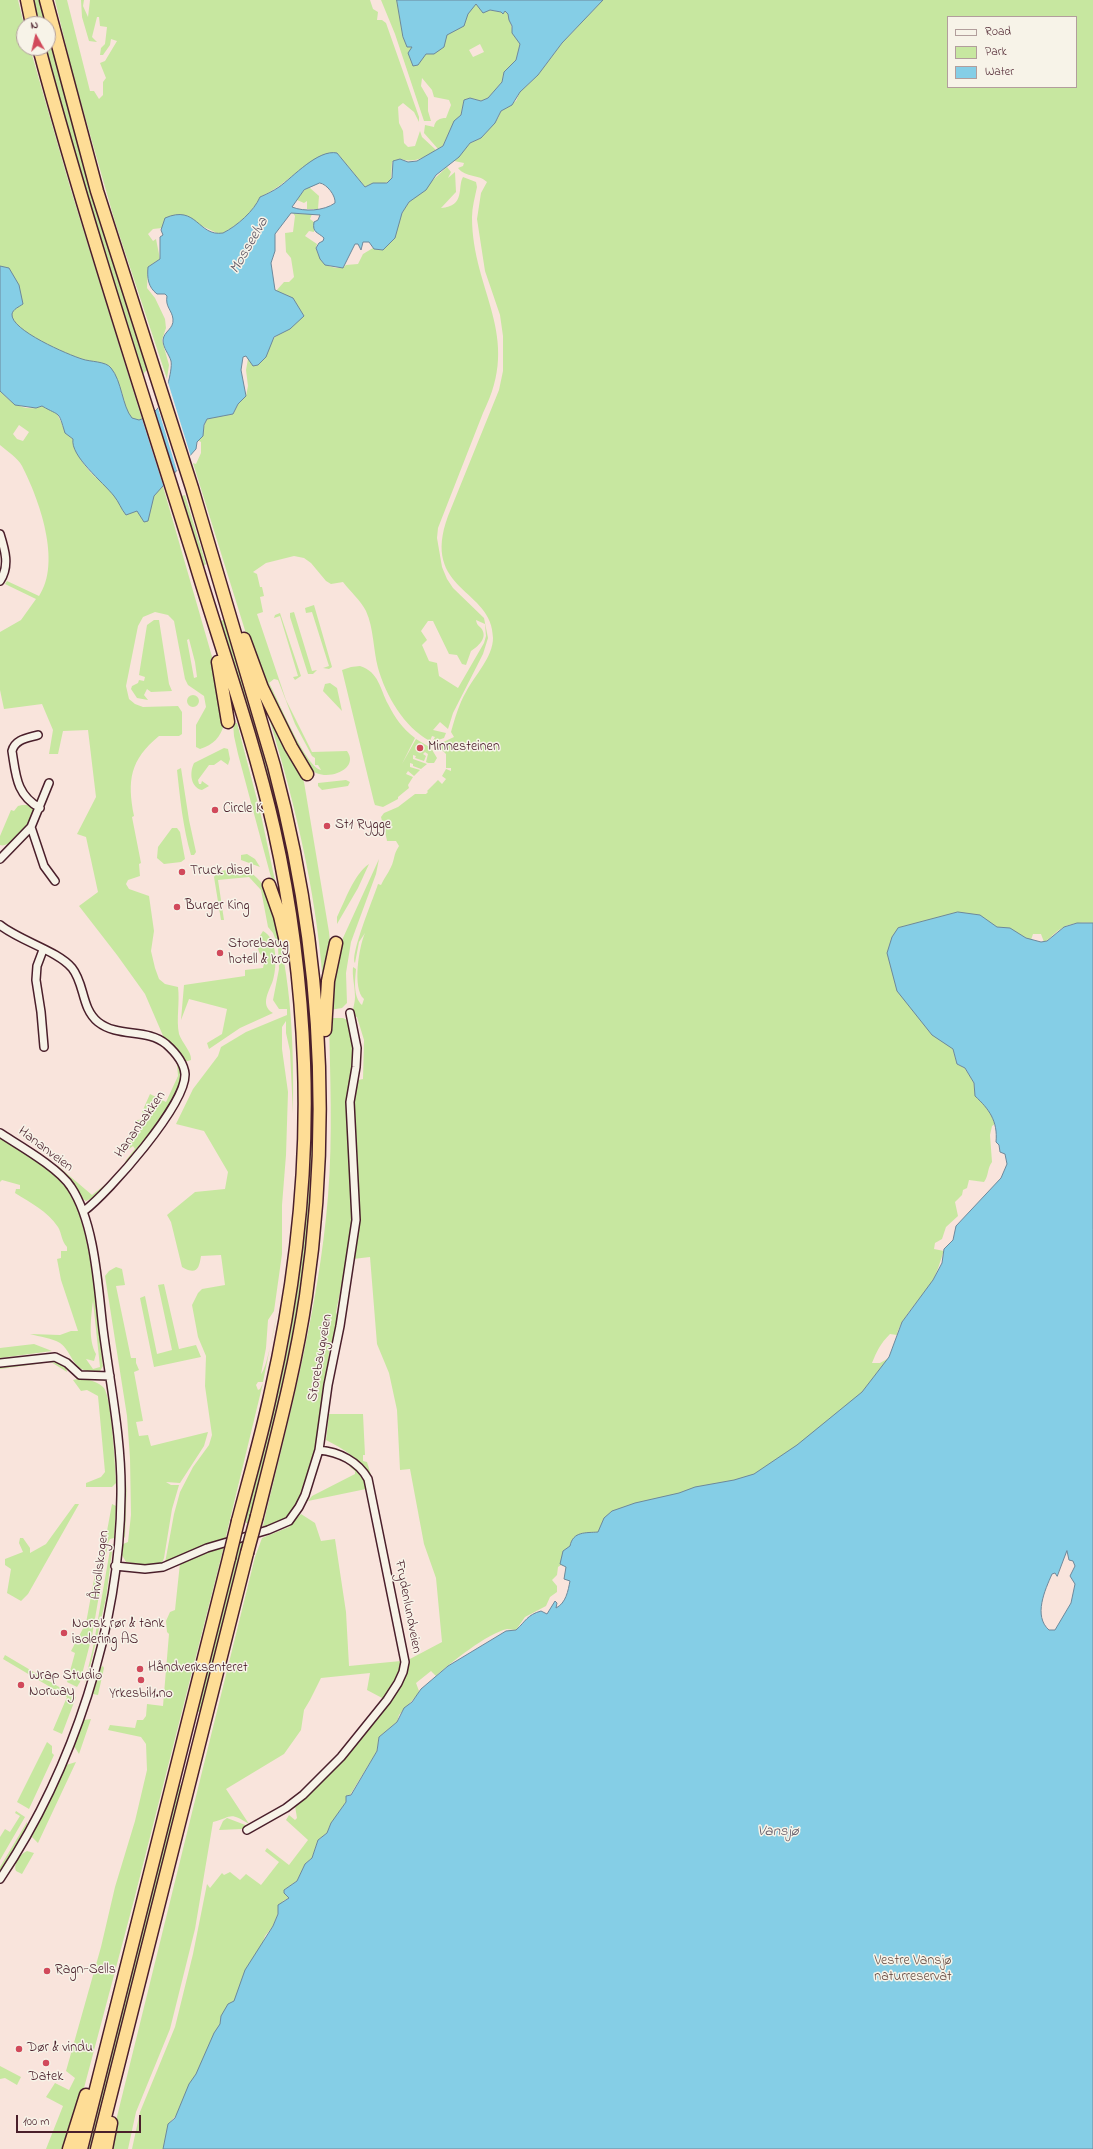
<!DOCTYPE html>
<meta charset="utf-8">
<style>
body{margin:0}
#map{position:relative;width:1093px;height:2149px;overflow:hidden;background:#f9e4dc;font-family:"Indie Flower",sans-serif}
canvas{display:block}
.legend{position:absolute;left:947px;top:16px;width:130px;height:72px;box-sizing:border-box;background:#f7f3e8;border:1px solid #b29e9c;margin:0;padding:5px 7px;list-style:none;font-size:12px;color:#4a1f2b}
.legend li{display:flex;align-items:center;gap:8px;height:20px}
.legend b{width:20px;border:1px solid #b29e9c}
.north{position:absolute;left:16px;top:16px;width:40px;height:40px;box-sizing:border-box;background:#f7f3e8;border:1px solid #b29e9c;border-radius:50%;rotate:352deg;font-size:11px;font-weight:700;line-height:16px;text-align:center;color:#4a1f2b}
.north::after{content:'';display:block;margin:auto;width:14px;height:18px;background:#d1495b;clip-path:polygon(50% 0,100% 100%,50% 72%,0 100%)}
.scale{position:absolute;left:16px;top:2115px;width:125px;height:18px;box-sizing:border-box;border:2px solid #4a1f2b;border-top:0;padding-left:5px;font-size:12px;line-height:14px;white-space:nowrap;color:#4a1f2b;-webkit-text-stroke:3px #f7f3e8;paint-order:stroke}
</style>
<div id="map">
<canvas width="1093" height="2149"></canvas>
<ul class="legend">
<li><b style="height:5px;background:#f7f3e8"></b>Road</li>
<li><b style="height:11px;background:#c7e7a0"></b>Park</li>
<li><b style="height:11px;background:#85cee6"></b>Water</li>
</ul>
<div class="north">N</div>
<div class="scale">100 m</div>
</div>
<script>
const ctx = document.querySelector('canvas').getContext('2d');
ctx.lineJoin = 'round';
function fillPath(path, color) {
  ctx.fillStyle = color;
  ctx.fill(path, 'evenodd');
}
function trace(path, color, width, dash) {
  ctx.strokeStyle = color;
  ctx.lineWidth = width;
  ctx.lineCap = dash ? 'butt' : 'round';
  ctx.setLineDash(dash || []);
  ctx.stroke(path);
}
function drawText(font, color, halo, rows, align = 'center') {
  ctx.font = font + ' "Indie Flower",sans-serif';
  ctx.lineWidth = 3;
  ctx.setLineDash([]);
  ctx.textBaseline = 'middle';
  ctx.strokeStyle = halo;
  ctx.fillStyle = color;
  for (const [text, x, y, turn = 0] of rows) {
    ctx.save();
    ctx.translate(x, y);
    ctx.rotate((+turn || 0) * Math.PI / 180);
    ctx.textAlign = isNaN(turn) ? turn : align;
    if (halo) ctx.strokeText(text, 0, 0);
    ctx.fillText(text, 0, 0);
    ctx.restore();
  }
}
const green = new Path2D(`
 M0,0H18L24,25V48H30L70,187L142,419L134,428L0,341Z
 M32,0H40L45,24H38Z
 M55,0H67L90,91H94L99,99L103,95V82L106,78L100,63L105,61L117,41L111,39L110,45L103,55H100L101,48L105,44L107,27L100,26L99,17H97L92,37L97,42L89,41L82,17L81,0H84L83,6L88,17L90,0H370L373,9L378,12L377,20H382L386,23L419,117V122L414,112L403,103L398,107L399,123L403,131L404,143L408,147L415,146L420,131L422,137L436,150C425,158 413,163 400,159L392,162L391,180C383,186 374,183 365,187L337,153C306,157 288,185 260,197C254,211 237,226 223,233L219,234L202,226L163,235L162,228L153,229L148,234L153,241L156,239L160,259L148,267L147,288L155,298L165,319L166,328L162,340L169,365L167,379L115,222L72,71Z
 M381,0H487L490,10L501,12L502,14L506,11L508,14C509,20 512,25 512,31L520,44L516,60L504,72L502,82L488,98L481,101L470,98L464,100L461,115L452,126L443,146L438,149L424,133L425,125L434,127C435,120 440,118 446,118L451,105L449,100L434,97L432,90L422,78L421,86L428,98V111L431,121H424L395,34ZM480,44L484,52L473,57L469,50Z
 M603,0H1093V923C1082,922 1068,923 1059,930C1053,934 1050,939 1044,942L1041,934H1033L1031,940L1034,944L953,1049L957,1064L965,1068L974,1083L975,1093L990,1110L995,1124L992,1126L990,1135L992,1162C987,1169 989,1175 984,1182L969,1180L967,1188L963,1190L962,1195L955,1202L958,1216L946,1227L942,1239L935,1243L934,1249L944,1251C940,1261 938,1271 933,1280C924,1296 900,1318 897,1335L890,1334C880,1344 877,1351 872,1363H880L889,1358L864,1390L867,1403L829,1434L570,1580L564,1579L566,1566L561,1565L558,1567L557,1575L552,1580L557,1586V1592L550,1597L546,1606L525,1617L516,1630C513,1630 509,1629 507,1629C488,1633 450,1663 436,1676L431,1671L416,1683L419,1691L418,1694L399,1715L397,1722L379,1737L377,1751L350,1795L346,1796V1802L331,1824L327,1833L318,1840L312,1858L305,1864L297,1881L284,1890L285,1894L289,1898L283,1901L273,1926L265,1936L218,2070L170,2122L179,2149H132L140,2112L175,2027L193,1954L207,1884L210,1888L222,1873L224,1875L230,1872L240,1880L246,1874L261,1885L279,1862L265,1851L267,1848L289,1865L308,1840L286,1820L289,1815L295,1820L297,1818L295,1806L307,1795L406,1673L408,1660L442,1642L436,1578L424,1544L410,1469L400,1470L397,1410L389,1373L377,1344L370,1257L353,1259L360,1217L352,1099L358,1080L363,1079L364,1040L357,1017L353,1016C352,1009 355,1004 355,997C355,986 352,977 353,967L356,969C355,980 353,997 362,1005L364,999C352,989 359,946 365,933L359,942L355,963C350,954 374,897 378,884L381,885C384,878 388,874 391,867C395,859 393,855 399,846L396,841H387L384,826L390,824L389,820L382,821L381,817L384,813L398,807L415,794H426L428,792L427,791L438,780L442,784L446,779L442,776L446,769L451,771V768H446V754L437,745L454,737L451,732C455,718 459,704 466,692C475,675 493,657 493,638C493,588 420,592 448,516L499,390L503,371V336L500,315L485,271L477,219L481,193L487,182C479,174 466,178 458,168L463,166L464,163L454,161L470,143L481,138L498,118L501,111L516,101L520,92L538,75L562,43ZM948,17H1076V87H948Z
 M48,34L100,220L147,370L143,374L77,163L44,48H48Z
 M447,167L451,172L448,178L455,172L456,192L441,208C466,206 457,187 463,177L476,182L477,187C475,197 472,207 472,217C472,292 523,335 483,413L438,528L437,538L442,567L447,579L453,588L484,618L488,638L483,654L453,713L448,729L440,722L433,730L446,733L444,738L432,742L435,737L432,736L430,741C404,727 386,696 378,668C373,649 374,629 366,611C361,601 350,591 343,582L331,584L326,581L311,563L304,558L294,556L266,563L253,572L257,574L260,587H262L264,596L260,597L263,612L257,614L286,700L312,752L347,751C361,770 323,784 309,768L274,704L248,640L193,463L196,464L201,453V442L199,441L207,418L233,414L238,404L246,396L248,386L246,370L248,359L246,356L272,341C275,335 296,323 304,316L292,298L276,291L284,282H289L294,277L291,258L286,252L285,233L293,232L295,216L293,213L312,214L310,219L314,222V232L309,231L305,236L317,244L316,248C320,262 327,269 343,268L346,265L358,264L363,254L373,248L382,250L392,241L402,213L409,202ZM476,620L485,624L486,636L484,643L458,688L439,676L437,663L429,661L422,645L427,640L421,631L428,621H433L449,654L457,655L462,664L466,665L471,651C477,647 489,638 481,628C478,625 477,625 476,620ZM274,679L278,680L295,724L312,756L315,758V765H318L321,770C306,768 278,699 269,683Z
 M310,186V188L319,196L318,209H307V201L304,203L297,200L304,190Z
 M0,391C11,403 25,413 42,406L56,412L67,434L73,439C76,455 86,470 100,481L162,483L217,674L224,724C221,737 213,745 200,749L196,747V725L206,707L204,696L188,685L185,679L174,621L168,615L155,612L143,617L138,626L126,686L129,699L135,704L143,707L178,706L182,712V734L179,736H159C130,760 127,780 134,816L132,817L141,863L139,864L140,876L128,880L126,884L129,889L149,896L154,931L151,951L155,968L159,979L165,984L178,987C180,1003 176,1019 179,1034C182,1043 192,1052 191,1060L188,1061H185L164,1038L145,994L117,955L79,906L98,892L86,837L77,834L96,797L88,730L63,731L58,754H49L53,730L42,704L4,709L0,690V632L21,620L36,599L5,584L7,581L39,596C62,562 39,499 22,466C18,458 7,451 0,445ZM19,425L29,432L23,441L17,439L13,434ZM189,639L195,662L197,677L194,678L187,640Z
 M185,495L206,564L204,566L202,565L181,499V496Z
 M314,605L332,667L329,669L323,668L329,666L312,612L306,613L305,608Z
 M294,612L312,671L317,670L313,674H308L290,617V613Z
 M280,613L301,676L295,680L293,677L298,676L280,616L274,618L275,615Z
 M154,620H159L169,684L172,691L151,692L147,689L144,695L148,700L137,698L131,689L132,686L138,683L139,680L144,681L145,677L139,675L147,625Z
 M224,620C251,712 282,802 298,897C324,1058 318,1225 283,1384C276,1416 267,1447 260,1479C256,1493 254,1510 248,1523H246V1517L288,1340L300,1261V946L287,863L219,621Z
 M360,666C379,672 380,689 388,704C395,718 402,728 415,738L402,764L416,739L431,748L437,758L434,763H428L426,762L428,754L425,752L423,754L426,756L424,761L415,758L416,756L413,755V759L427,764L421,769L413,766V764L410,763V767L420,770L414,776L408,771L406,774L413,777L408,785L409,788L398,797V799L383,807L375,805L374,802L342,670L351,667Z
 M330,683L337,688L342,711L323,691L325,684Z
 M187 701a6 6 0 1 1 12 0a6 6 0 1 1-12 0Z
 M265,705L304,782L329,932L330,942L323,983C316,888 293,795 265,705Z
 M233,723H237L261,815L277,890L272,881L238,754L234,736Z
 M224,748L228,749L230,759L228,765L221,760L214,765H209L198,780L199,784H201L202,781L209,786L202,790C191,788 189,773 194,763Z
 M181,768L189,820L196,852L194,855H191C183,828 180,798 177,770Z
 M346,780L350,782L348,786L322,790L318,786V783Z
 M22,805H29L34,810C35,821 11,849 0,845V836L11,810L14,811L18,806Z
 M172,828H177L180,832L185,859L181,862L164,864L157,858L158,847Z
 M247,854L255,859L260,867L241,860V855Z
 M379,859L376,874L351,942L346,973L347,1003L342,1008L330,1010L336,961L343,938Z
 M369,864L358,888L337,924V917C345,901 354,874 369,864Z
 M226,870C237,869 249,869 257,878C267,887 269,901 273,914C292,978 294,1048 293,1114L290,1051L286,1033V1021L282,1027V1049L288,1092L286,1155L282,1205V1254L274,1311L268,1320L266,1348L261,1374C267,1369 276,1319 278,1308L263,1382H258L256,1385L258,1390L260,1389L263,1383L225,1540L165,1563L174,1514L180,1492L193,1467L209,1445L212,1435L205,1386L206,1356L198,1337L192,1305L198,1293L202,1289L225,1285L221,1255L201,1256C199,1270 196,1275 182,1267L171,1222L167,1215L195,1192L225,1189L228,1172L204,1131L176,1124L193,1089L218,1056L221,1047L246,1032L287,1015V1009H279L273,1000L279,969L278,946L273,933L268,927L261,890L249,877L218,880L224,920H221L214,877L217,872Z
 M263,931C278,939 277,966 273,980C270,990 259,1005 273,1013L240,1028L209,1049L207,1043L222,1034L227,1009L189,999L181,1020L184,985L245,976V970L263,968L265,959C255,951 256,941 263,931Z
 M329,1018H343L347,1020L353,1029L355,1037L352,1077L347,1097L353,1215L351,1238L336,1312L338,1319L334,1339L330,1347C323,1391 317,1483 289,1516C284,1523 270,1526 262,1530C288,1420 319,1309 328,1196C333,1136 330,1077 329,1018Z
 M179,1062C181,1067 183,1072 182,1077C174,1104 142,1145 124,1167L126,1160L135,1149L133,1146L129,1149L130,1140L137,1136L144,1124L136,1122L137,1120L150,1119L149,1116L142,1112L150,1094L166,1102L178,1076L177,1063Z
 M0,1138C21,1152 49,1166 65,1186C92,1220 98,1321 103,1366L100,1371C72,1376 74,1353 60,1343C52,1338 40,1337 30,1334L60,1335L71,1331H78L61,1280L57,1259L61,1258V1251H67V1247C61,1240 62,1234 58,1227C47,1211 31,1203 15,1193L16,1189H20V1185L2,1180L0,1182ZM93,1301L100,1367L93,1369L86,1359L94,1361L96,1354C88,1340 91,1317 93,1301Z
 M58,1166L92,1195L106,1184L94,1197L86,1201L83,1199L73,1183L57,1168Z
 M116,1267L122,1269L125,1285L116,1286L131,1358H136V1363L139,1370L134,1372L143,1421L136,1422L139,1436L148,1435L151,1446L208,1432L204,1446L180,1483L166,1482L171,1485H179L172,1509L164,1558L162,1563L145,1565L126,1562L122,1555L123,1544L128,1542L131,1515L130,1458L127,1416L105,1276L109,1271Z
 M164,1284L179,1349L196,1345L201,1357L154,1367L140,1298L145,1296L157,1354L172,1350L158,1285Z
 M34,1344L52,1351L0,1358V1348Z
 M45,1361L57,1363L66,1368L67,1372L51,1362L0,1369V1367Z
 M82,1378C89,1380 99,1382 104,1388C112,1400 115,1466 116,1483L112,1487H86V1483L101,1477L105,1472L98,1396L87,1390L81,1391L73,1380Z
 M329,1414H363L365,1455H363V1461L367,1462L371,1475C359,1459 344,1449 326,1440Z
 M352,1464L364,1477L366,1489L308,1501L312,1496L355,1474V1471L349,1466Z
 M127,1479L125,1538L123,1535Z
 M75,1504H79L28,1594L21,1601L7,1593L11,1569L5,1565V1559L23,1552L19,1543L20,1538H23L30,1548V1553L46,1544Z
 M112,1504L116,1506L114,1538L110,1539L108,1543L92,1636L80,1682L77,1687L67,1682L75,1653L71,1651L86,1623L98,1558L107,1531Z
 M301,1514L315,1523L321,1541L335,1539L346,1612L349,1666L401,1661C401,1676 392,1687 384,1699L367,1690L370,1673L321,1678L310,1700L304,1710L301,1730L284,1754L226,1789L249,1824C229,1811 232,1817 213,1822L195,1929L170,2029L136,2112L128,2149H109L255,1557L262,1538L289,1527Z
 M244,1541L201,1712L196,1711L239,1542Z
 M111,1544H113L106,1598L91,1663L84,1685L93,1648Z
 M224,1546L134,1900L80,2103L64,2149H46L63,2106L46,2097L55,2083L69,2090L75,2078L66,2071L101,1947L115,1887L135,1821L147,1770L146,1744L141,1737L108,1730L110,1725L135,1728L137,1720H143L146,1716L147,1704L163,1706L169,1634L167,1632L166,1621L170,1612L175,1610L180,1563Z
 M5,1655L76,1697L62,1734L53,1730L67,1697L3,1659Z
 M103,1666L104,1668L98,1695L93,1694L100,1668Z
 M91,1719L79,1754L74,1746L84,1720Z
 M47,1742L52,1746V1753L54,1755L29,1809L17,1802Z
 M76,1762L38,1843L32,1837L33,1834L66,1765Z
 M178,1784L182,1785L91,2149H86Z
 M16,1811L25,1817L0,1860V1837L5,1829L10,1832L20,1816L15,1813Z
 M227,1818L248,1826L242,1829L219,1830L223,1821Z
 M27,1822V1826L0,1872V1867Z
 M27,1851L34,1853L22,1874L16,1871C13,1864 20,1854 27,1851Z
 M0,2066L21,2077L17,2085L5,2078L0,2079Z`);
const water = new Path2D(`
 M397,0H603L562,43L538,75L520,92L512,105L501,111L495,123L481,138L470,143L459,157L436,175L426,190L409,202L402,213L395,238L383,250L374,249L369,242H363L361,250L358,244H355L343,268L325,265L320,259L316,248L319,243L323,241L324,238C318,232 312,233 314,222L318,220L320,215L291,213L275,234V251L271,263L275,290L293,298L304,316L290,329L274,337L266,357L258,365L253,366L246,356L243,357L241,370L246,396L238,404L233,414L207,419L204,425L203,436L197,442L196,449L154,496L148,521L144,522L137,511L126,515C121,509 119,502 114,496C103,482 70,456 73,439L65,433C58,410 61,417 42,406L36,408L15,405L0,391V266L9,268L19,285L23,304C19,307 13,309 12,314C10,330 69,355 82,359C90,362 106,361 111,368C122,381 122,406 132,418L139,420C145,418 154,413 158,408C164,401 173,370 171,361C169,354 163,348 163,340C164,331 174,329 173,319C172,310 165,307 167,296L165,294H157C148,287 147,278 148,267L160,259V237L163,235L161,230L165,218C197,204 198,237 223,233C237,226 254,211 260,197C267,194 273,191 279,187C293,177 318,149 337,153L365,187L373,183H387L392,178L393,161L400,159L408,162L417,161L443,146L454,121L461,115L464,100L470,98L481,101L488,98L502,82L504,72L516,60L520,44L512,33V26L509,20L508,14L505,11L503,14L501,12L490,10L483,13L476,4L468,14L464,26L447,35L444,47L434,54H426L418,65L413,66L408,53L412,47H407L403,37ZM320,183C327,184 336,196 335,203C324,211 304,212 292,207L304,190Z
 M958,912L980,915L997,927L1010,928L1026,938L1041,942L1047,941L1064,927L1077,923H1093V2149H163L168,2124L175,2118L189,2084L196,2074L214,2033L220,2024L221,2016L228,2004L234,2001L245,1970L273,1926L278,1914V1905L289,1898L284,1893V1890L297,1881L305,1864L312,1858L318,1840L327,1833L331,1823L346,1802V1796L351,1795L377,1751L379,1737L397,1722L404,1708L412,1702L421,1689L448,1666L506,1631L516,1630C526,1621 527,1615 541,1611L547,1614L555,1601L557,1603L556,1608C566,1603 568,1591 570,1581L564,1579L566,1567L560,1564L563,1551L570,1546C573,1531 586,1533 598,1532L604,1518L612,1511L635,1503L679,1493L695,1487L734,1480L754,1474L797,1445L862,1392L889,1357L902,1322L933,1280L942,1263L944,1249L953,1240L956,1226L1001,1178L1007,1164L1005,1154L1000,1152L999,1145L996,1142C998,1121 989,1109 975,1096L974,1083L965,1068L957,1064L953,1049L932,1035L897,991L887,953L892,937L898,928ZM1067,1551L1069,1560L1073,1561L1075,1566L1070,1576L1075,1584L1071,1603L1055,1630H1049C1033,1616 1045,1590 1052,1574L1055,1573L1057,1576Z`);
const pier = new Path2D(`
 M167,379L191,457L177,471L157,405Z
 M154,411L175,474L164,488L142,419Z`);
const street = new Path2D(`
 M0,534C5,550 10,566 0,581
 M38,735C28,738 15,739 12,751C16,775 16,795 40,808
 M31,827L44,866L55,881
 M0,859L31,827L49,783
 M0,925C20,941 58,951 72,968C85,984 81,1008 98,1022C118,1038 147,1028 166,1044C175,1052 184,1062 185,1074C186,1105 109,1192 84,1211
 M43,950L37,966L36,980L41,1012L44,1047
 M0,1133C20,1146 59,1168 71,1187C95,1223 98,1287 103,1329C110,1384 122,1440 121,1495C120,1627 73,1770 0,1879
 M0,1363L55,1357L67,1363L80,1375L110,1376
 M115,1566L145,1569L163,1567L207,1548L268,1530L289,1521L299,1507L305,1495L319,1450L328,1385L340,1326L356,1220L350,1102L356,1067L357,1048L350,1013
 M247,1830L286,1808L303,1795L341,1757L387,1700L398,1683L403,1672L405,1662L403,1652L368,1479C358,1461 339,1452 319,1450`);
const highway = new Path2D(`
 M27,0L32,24
 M46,0L97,191L192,488L274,766C320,939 332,1118 306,1296C295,1370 275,1443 257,1516
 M39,48C85,219 141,389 194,558C221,648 253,737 274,829C291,905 301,984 304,1063C308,1174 295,1287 270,1396C261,1438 249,1479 238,1521
 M244,639L262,688L291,747L307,774
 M218,662L228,722
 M269,885L280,916L286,942
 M325,1030L328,981L336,943
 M69,2149L86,2095
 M81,2149L229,1558
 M97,2149L247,1553
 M106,2149L111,2123`);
const highwayBridge = new Path2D(`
 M247,1553L257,1516
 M229,1558L238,1521`);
const markers = [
 [420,748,4,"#d1495b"],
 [215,810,4,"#d1495b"],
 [327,826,4,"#d1495b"],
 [182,872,4,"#d1495b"],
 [177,907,4,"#d1495b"],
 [220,953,4,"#d1495b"],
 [64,1633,4,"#d1495b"],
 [140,1669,4,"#d1495b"],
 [141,1680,4,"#d1495b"],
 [21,1685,4,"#d1495b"],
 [47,1971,4,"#d1495b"],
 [19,2049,4,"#d1495b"],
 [46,2063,4,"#d1495b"]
];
const poiNames = [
 ["Minnesteinen",428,748],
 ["Circle K",223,810],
 ["St1 Rygge",335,826],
 ["Truck disel",190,872],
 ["Burger King",185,907],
 ["Storebaug",228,945],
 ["hotell & kro",228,961],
 ["Norsk rør & tank",72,1625],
 ["isolering AS",72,1641],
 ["Håndverksenteret",148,1669],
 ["Wrap Studio",29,1677],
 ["Norway",29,1693],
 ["Yrkesbil1.no",141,1695,"center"],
 ["Ragn-Sells",55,1971],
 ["Dør & vindu",27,2049],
 ["Datek",46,2078,"center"]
];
const streetNames = [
 ["Hananbakken",141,1125,-55],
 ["Hananveien",45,1150,37],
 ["Storebaugveien",321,1358,-80],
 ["Årvollskogen",101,1565,-83],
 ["Frydenlundveien",407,1607,79]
];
const parkNames = [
 ["Vestre Vansjø",913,1962],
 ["naturreservat",913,1978]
];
const waterNames = [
 ["Mosseelva",250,246,-60],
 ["Vansjø",778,1833]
];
fillPath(green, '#c7e7a0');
fillPath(water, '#85cee6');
trace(water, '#6d889b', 1);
fillPath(pier, '#f9e4dc');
trace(street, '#4a1f2b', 10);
trace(highway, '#4a1f2b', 15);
trace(street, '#f7f3e8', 7);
trace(highway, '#fedd96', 12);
trace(highwayBridge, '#4a1f2b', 15, []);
trace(highwayBridge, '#fedd96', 12);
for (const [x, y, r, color] of markers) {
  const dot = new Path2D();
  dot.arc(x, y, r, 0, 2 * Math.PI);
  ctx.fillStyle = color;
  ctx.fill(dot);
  trace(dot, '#f7f3e8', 1.5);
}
drawText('14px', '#4a1f2b', '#f7f3e8', poiNames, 'left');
drawText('14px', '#4a1f2b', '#f7f3e8', streetNames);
drawText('14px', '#695148', '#f7f3e8', parkNames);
drawText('italic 15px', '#5c5463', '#f7f3e8', waterNames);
</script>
